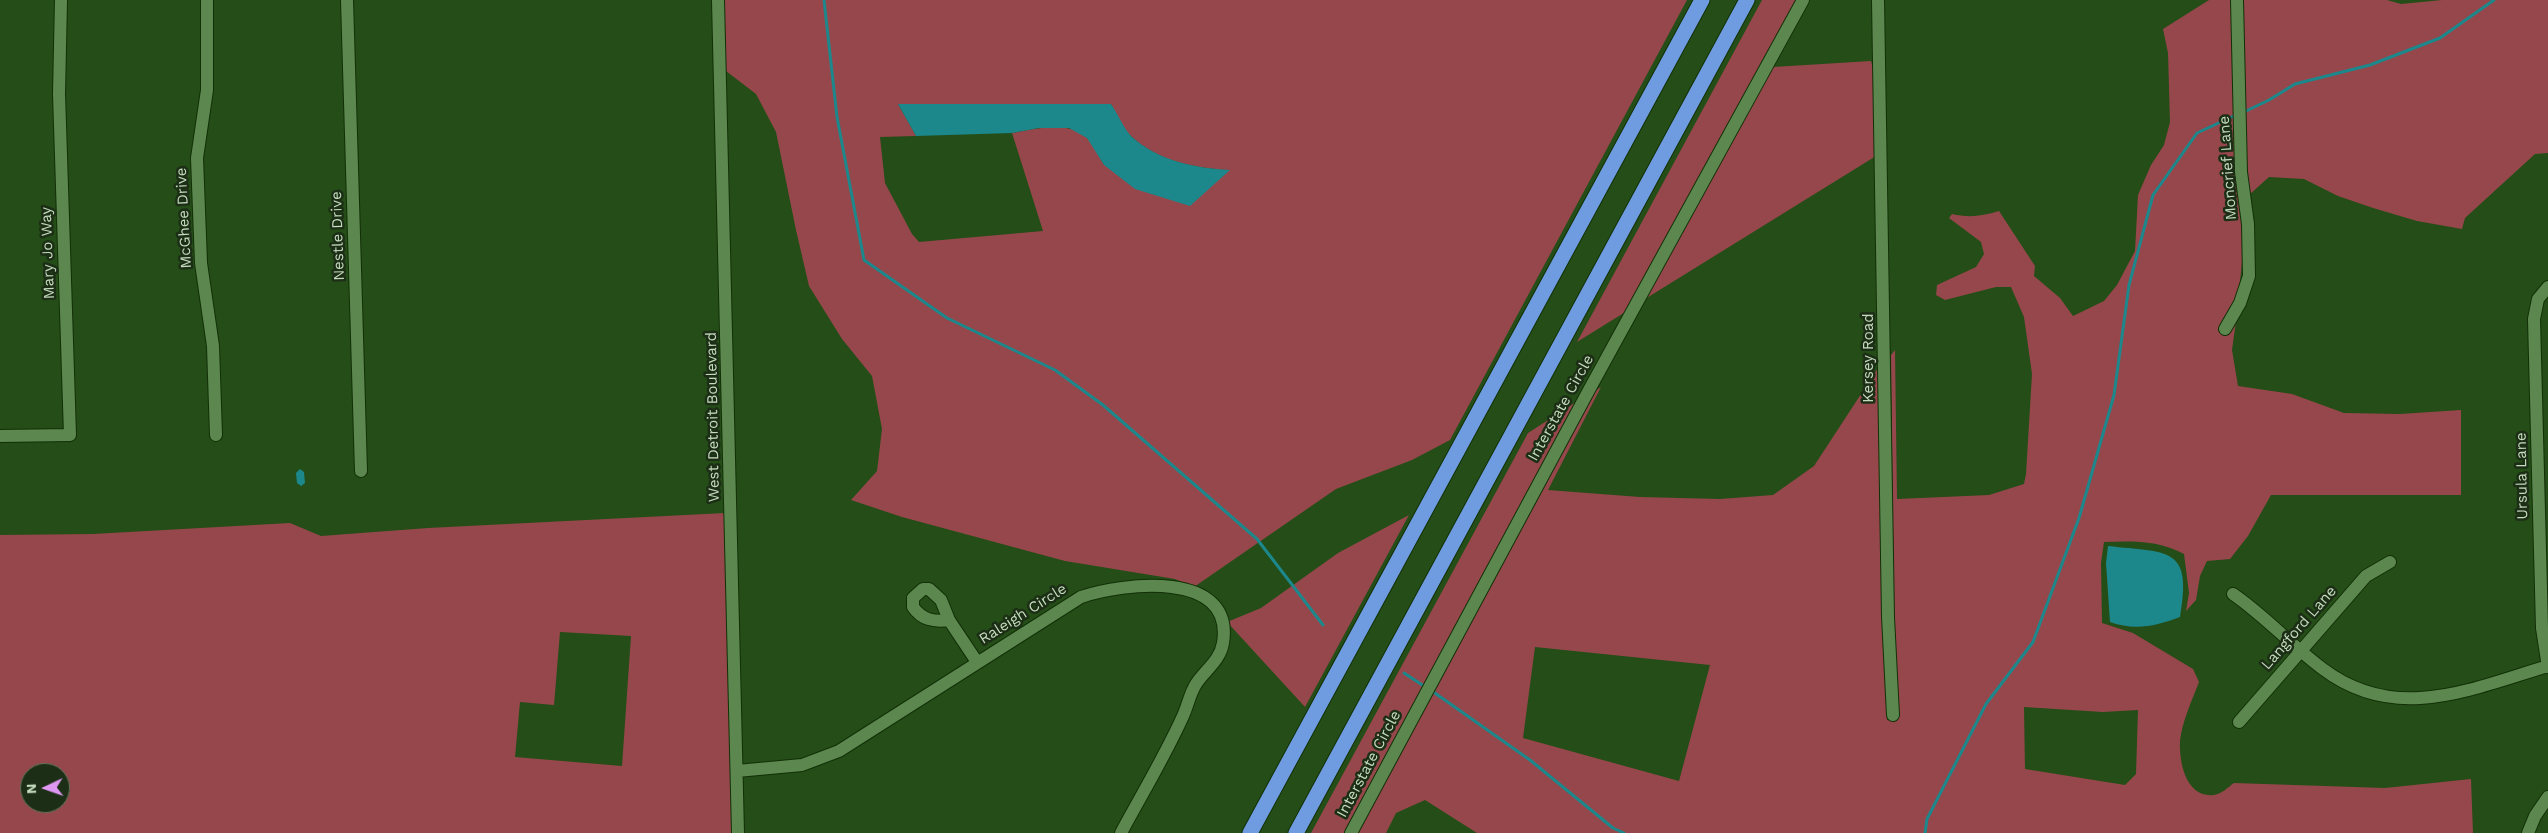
<!DOCTYPE html>
<style>
body{margin:0}
#map{position:relative;width:2548px;height:833px;overflow:hidden;background:#244d17;font-family:"Work Sans",sans-serif}
canvas{display:block}
.north{position:absolute;left:20px;top:763px;width:50px;height:50px;box-sizing:border-box;background:#1c2e16;border:1px solid #5f7359;border-radius:50%;rotate:267deg;font-size:14px;font-weight:700;line-height:20px;text-align:center;color:#c4dbbd}
.north::after{content:'';display:block;margin:auto;width:18px;height:22px;background:#df98f2;clip-path:polygon(50% 0,100% 100%,50% 72%,0 100%)}
</style>
<div id="map">
<canvas width="2548" height="833"></canvas>
<div class="north">N</div>
</div>
<script>
const ctx = document.querySelector('canvas').getContext('2d');
ctx.lineJoin = 'round';
function fillPath(path, color) {
  ctx.fillStyle = color;
  ctx.fill(path, 'evenodd');
}
function trace(path, color, width, dash) {
  ctx.strokeStyle = color;
  ctx.lineWidth = width;
  ctx.lineCap = dash ? 'butt' : 'round';
  ctx.setLineDash(dash || []);
  ctx.stroke(path);
}
function drawText(font, color, halo, rows, align = 'center') {
  ctx.font = font + ' "Work Sans",sans-serif';
  ctx.lineWidth = 5;
  ctx.setLineDash([]);
  ctx.textBaseline = 'middle';
  ctx.strokeStyle = halo;
  ctx.fillStyle = color;
  for (const [text, x, y, turn = 0] of rows) {
    ctx.save();
    ctx.translate(x, y);
    ctx.rotate((+turn || 0) * Math.PI / 180);
    ctx.textAlign = isNaN(turn) ? turn : align;
    if (halo) ctx.strokeText(text, 0, 0);
    ctx.fillText(text, 0, 0);
    ctx.restore();
  }
}
const green = new Path2D(`
 M724,0H1687L1450,440L1412,460L1336,489L1194,587L1175,579L1065,561L902,517L851,500L877,471L882,429L872,376L842,339L809,286L796,230L776,132L756,94L726,71ZM898,104H1111C1117,114 1123,129 1132,137C1158,161 1195,168 1229,170L1104,165C1099,157 1094,145 1087,138C1069,120 1035,129 1012,133L1043,231L919,242L912,234L885,183L880,137L916,136Z
 M1762,0H1797L1627,311L1577,342Z
 M2209,0H2232L2243,253L2239,291L2218,331L2227,335L2236,321L2232,350L2238,386L2292,394L2344,413L2400,414L2461,410V495H2271L2248,536L2230,559L2207,561L2200,576L2196,600L2186,611L2189,593L2184,554C2158,540 2132,541 2104,542L2101,563L2102,623L2133,633L2193,669L2199,682C2192,700 2182,722 2180,741C2179,763 2186,798 2214,795C2222,794 2228,787 2234,783L2385,788L2471,779L2473,833H1477L1425,800L1396,813L1386,833H1357L1595,391L1601,387L1548,490L1640,497L1720,499L1773,495L1814,466L1880,365L1883,617L1887,720H1898L1894,617L1891,355L1895,350L1897,499L1989,495L2024,484L2026,474L2032,374L2024,317L2011,287H1996L1945,300L1936,295L1937,285L1976,267L1984,254L1981,242L1949,218L1952,214C1969,218 1982,216 1999,211L2035,266L2034,276L2060,298L2073,316L2104,301L2117,285L2135,251L2138,195L2151,165L2164,145L2170,122L2168,53L2163,29ZM1535,647L1710,665L1679,781L1523,738ZM2024,707L2103,712L2138,710L2136,774L2125,785L2025,769Z
 M2243,0H2387L2401,4L2442,0H2548V153L2535,154L2465,218L2462,229L2417,221L2373,208L2338,196L2304,179L2269,177L2249,195L2246,172Z
 M1871,61L1874,72L1876,156L1645,299L1773,67Z
 M1576,402L1345,833H1311L1528,433Z
 M725,513L733,833H0V535L93,534L290,523L321,536L428,528ZM560,632L631,636L622,766L515,757L520,702L554,705ZM30,773H60V803H30Z
 M1409,515L1305,707L1227,622L1261,608L1338,553Z`);
const water = new Path2D(`
 M898,104H1111C1118,114 1124,129 1132,137C1159,161 1195,168 1230,170L1190,206L1135,189L1104,165L1087,138L1069,128H1039L1012,133L916,136Z
 M300,469L304,472L305,483L301,486L297,483L296,473Z
 M2108,546C2167,553 2193,545 2180,617C2156,626 2135,631 2110,622L2106,563Z`);
const stream = new Path2D(`
 M824,0L837,117L864,260L947,318L1055,370L1103,405L1257,539L1323,625
 M2244,112L2269,100L2295,84L2370,65L2440,38L2494,0
 M1404,673L1427,688
 M1432,691L1530,760L1613,828L1624,833
 M1925,833L1927,819L1986,704L2033,642L2079,518L2114,395L2129,285L2153,195L2197,133L2236,115`);
const minor = new Path2D(`
 M207,0V90L197,158L201,263L213,346L216,435
 M347,0L361,471
 M718,0L738,833
 M1878,0L1888,617L1893,715
 M2548,287L2538,299L2534,319L2542,628L2548,667
 M2225,329L2240,303L2249,276L2248,224L2241,172L2237,0
 M0,436L70,435L59,94L61,0
 M923,589H929L941,600L949,620C934,622 922,620 913,607V598Z
 M2233,594C2265,616 2292,646 2323,669C2396,724 2471,689 2548,666
 M949,620L977,662
 M2239,722L2366,576L2390,562
 M737,771L802,765L839,751L1081,597C1122,583 1235,569 1223,643C1220,661 1205,670 1196,684C1190,693 1188,705 1183,716C1165,756 1142,794 1121,833
 M1351,833L1589,390L1803,0
 M2528,833L2535,816L2548,797`);
const highway = new Path2D(`
 M1250,833L1702,0
 M1296,833L1747,0`);
const streetNames = [
 ["Moncrief Lane",2228,168,-94],
 ["McGhee Drive",184,218,-93],
 ["Nestle Drive",338,236,-92],
 ["Mary Jo Way",48,253,-92],
 ["Kersey Road",1869,358,-90],
 ["Interstate Circle",1561,408,-61],
 ["West Detroit Boulevard",713,417,-91],
 ["Ursula Lane",2522,476,-91],
 ["Raleigh Circle",1023,614,-32],
 ["Langford Lane",2299,628,-49],
 ["Interstate Circle",1369,764,-62]
];
fillPath(green, '#96474b');
fillPath(water, '#1d888c');
trace(stream, '#1d888c', 3);
trace(minor, '#123007', 14);
trace(highway, '#123007', 17);
trace(minor, '#5c8850', 12);
trace(highway, '#6f9ce1', 15);
drawText('15px', '#c4dbbd', '#1c2e16', streetNames);
</script>
